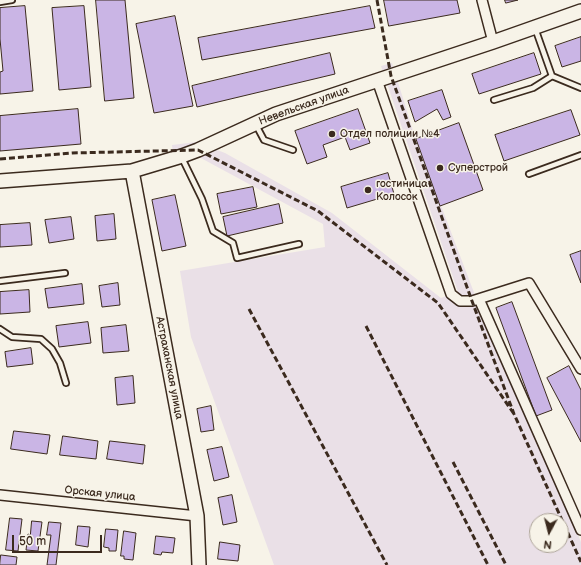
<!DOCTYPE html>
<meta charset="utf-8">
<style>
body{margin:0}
#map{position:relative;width:581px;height:565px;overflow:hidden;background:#f7f3e8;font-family:"Balsamiq Sans",sans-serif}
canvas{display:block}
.north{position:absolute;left:529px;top:513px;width:40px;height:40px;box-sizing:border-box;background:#f7f3e8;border:1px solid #aca397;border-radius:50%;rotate:187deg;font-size:11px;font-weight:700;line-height:16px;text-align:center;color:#3b2a1e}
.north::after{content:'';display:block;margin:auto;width:14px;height:18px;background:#3b2a1e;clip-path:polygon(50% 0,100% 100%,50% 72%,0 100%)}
.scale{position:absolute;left:12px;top:535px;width:90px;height:18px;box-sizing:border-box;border:2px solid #3b2a1e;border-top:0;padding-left:5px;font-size:12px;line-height:14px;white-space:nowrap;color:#3b2a1e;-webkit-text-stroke:3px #f7f3e8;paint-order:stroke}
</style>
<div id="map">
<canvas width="581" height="565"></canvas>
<div class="north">N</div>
<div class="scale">50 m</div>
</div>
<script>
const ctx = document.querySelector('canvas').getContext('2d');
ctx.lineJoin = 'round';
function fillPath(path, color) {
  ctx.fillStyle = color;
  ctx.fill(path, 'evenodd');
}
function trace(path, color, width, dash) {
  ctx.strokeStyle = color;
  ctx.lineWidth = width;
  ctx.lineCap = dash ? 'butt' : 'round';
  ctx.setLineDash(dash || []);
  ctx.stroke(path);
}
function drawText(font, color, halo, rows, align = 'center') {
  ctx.font = font + ' "Balsamiq Sans",sans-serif';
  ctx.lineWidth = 3;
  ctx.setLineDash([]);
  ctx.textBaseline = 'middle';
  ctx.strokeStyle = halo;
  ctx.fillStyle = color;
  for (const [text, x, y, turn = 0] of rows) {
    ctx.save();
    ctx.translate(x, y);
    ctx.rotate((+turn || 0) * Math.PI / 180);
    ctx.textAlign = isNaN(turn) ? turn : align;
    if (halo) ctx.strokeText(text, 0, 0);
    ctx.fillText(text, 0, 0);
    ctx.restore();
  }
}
const built = new Path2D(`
 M392,63L415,137L481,311L539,441L581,542V565H274L191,337L180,271L325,247L323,224L199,157L186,152L173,153L172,145L196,142L225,153L332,213L441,298L458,292L381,66ZM537,521H561V545H537Z`);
const building = new Path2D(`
 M96,0H125L134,98L105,101Z
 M384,0H457L460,13L389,26Z
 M505,0H518L506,3Z
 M25,6L33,91L0,94V72L3,71L0,39V8Z
 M84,6L91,87L59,90L52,8Z
 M370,6L375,28L202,60L198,38Z
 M175,16L193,106L154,113L136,24Z
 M581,37V61L562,67L555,46Z
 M330,53L335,74L197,107L192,86Z
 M534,53L541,74L479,94L472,74Z
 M442,90L451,117L443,120L437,109L415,122L408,101Z
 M78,109L81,144L0,151V116Z
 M358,109L370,143L350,150L345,137L323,145L327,157L307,164L295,131Z
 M571,110L580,135L504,161L495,135Z
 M459,123L483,190L440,206L416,139Z
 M388,173L394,194L347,208L341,187Z
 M253,187L257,207L221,214L217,194Z
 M175,195L186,246L162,251L152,200Z
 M279,204L283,223L227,236L223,217Z
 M114,214L116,239L97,241L95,216Z
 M71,217L74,239L49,243L45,220Z
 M30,223L32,245L0,247V225Z
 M581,251V283L570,255Z
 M118,283L120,305L102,307L99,286Z
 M82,284L84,304L48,308L45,289Z
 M29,290L30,312L0,314V292Z
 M512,302L552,410L536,416L496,308Z
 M88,322L91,343L59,347L56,326Z
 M126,325L129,351L103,353L101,328Z
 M31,348L33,364L7,367L5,352Z
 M569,366L581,390V442L547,378Z
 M133,376L135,403L117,405L115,378Z
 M211,406L214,430L201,432L197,409Z
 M14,431L50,435L47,454L11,449Z
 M63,436L98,441L96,459L60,455Z
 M110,441L145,445L143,464L107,459Z
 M222,447L229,477L214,481L207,450Z
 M232,495L237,522L223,525L218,498Z
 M10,518L22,519L18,551L6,550Z
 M32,521L42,522L38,551L26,550L28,534L30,535Z
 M49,522L61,523L56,565H47L51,535H47Z
 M78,526L90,527L88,547L76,545Z
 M106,529L118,530L116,551H109V548L104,547Z
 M124,531L136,533L133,560L124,559V556H121Z
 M156,536L175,538L173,553L162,552L161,555L154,554Z
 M220,542L240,545L238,561L218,559Z
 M1,555L17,557L16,565H0Z`);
const lane = new Path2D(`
 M0,2L12,0
 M535,28L552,76L581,88
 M494,100L533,88L552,76
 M256,125L264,140L293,150
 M182,158L202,199L213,231L233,243L237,258L299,244
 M529,174L581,155
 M0,281L65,273
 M0,329L12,337L41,339L52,349L60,363L66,383`);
const street = new Path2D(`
 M482,0L493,42
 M377,80L451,294L460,301H472L529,283L581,369
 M479,299L581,530
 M0,495L197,516`);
const secondary = new Path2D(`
 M132,171L197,516L199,565
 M0,181L132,171L182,156L198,150L276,114L493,42L581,11`);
const rail = new Path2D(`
 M377,0L391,76L472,301L514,414L581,562
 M0,159L72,153L198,150L318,211L438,303L514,414
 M249,309L387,565
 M366,326L488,565
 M453,462L506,565`);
const markers = [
 [332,134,4,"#3b2a1e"],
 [440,168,4,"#3b2a1e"],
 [368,190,4,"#3b2a1e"]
];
const streetNames = [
 ["Невельская улица",304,106,-20],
 ["Астраханская улица",169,368,79],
 ["Орская улица",100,494,6]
];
const poiNames = [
 ["Отдел полиции №4",340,134],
 ["Суперстрой",448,168],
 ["гостиница",376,184],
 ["Колосок",376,197]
];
fillPath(built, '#eae0e7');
fillPath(building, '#cab5e5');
trace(building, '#3b2a1e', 1);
trace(lane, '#3b2a1e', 8);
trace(street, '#3b2a1e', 12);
trace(secondary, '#3b2a1e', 16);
trace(lane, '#f7f3e8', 4.5);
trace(street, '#f7f3e8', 9);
trace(secondary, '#f7f3e8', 13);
trace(rail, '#3b2a1e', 3, [6, 3]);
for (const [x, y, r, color] of markers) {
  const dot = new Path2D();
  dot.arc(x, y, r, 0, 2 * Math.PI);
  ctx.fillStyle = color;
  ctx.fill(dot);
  trace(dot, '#f7f3e8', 1.5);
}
drawText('11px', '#3b2a1e', '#f7f3e8', streetNames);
drawText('11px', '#3b2a1e', '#f7f3e8', poiNames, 'left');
</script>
